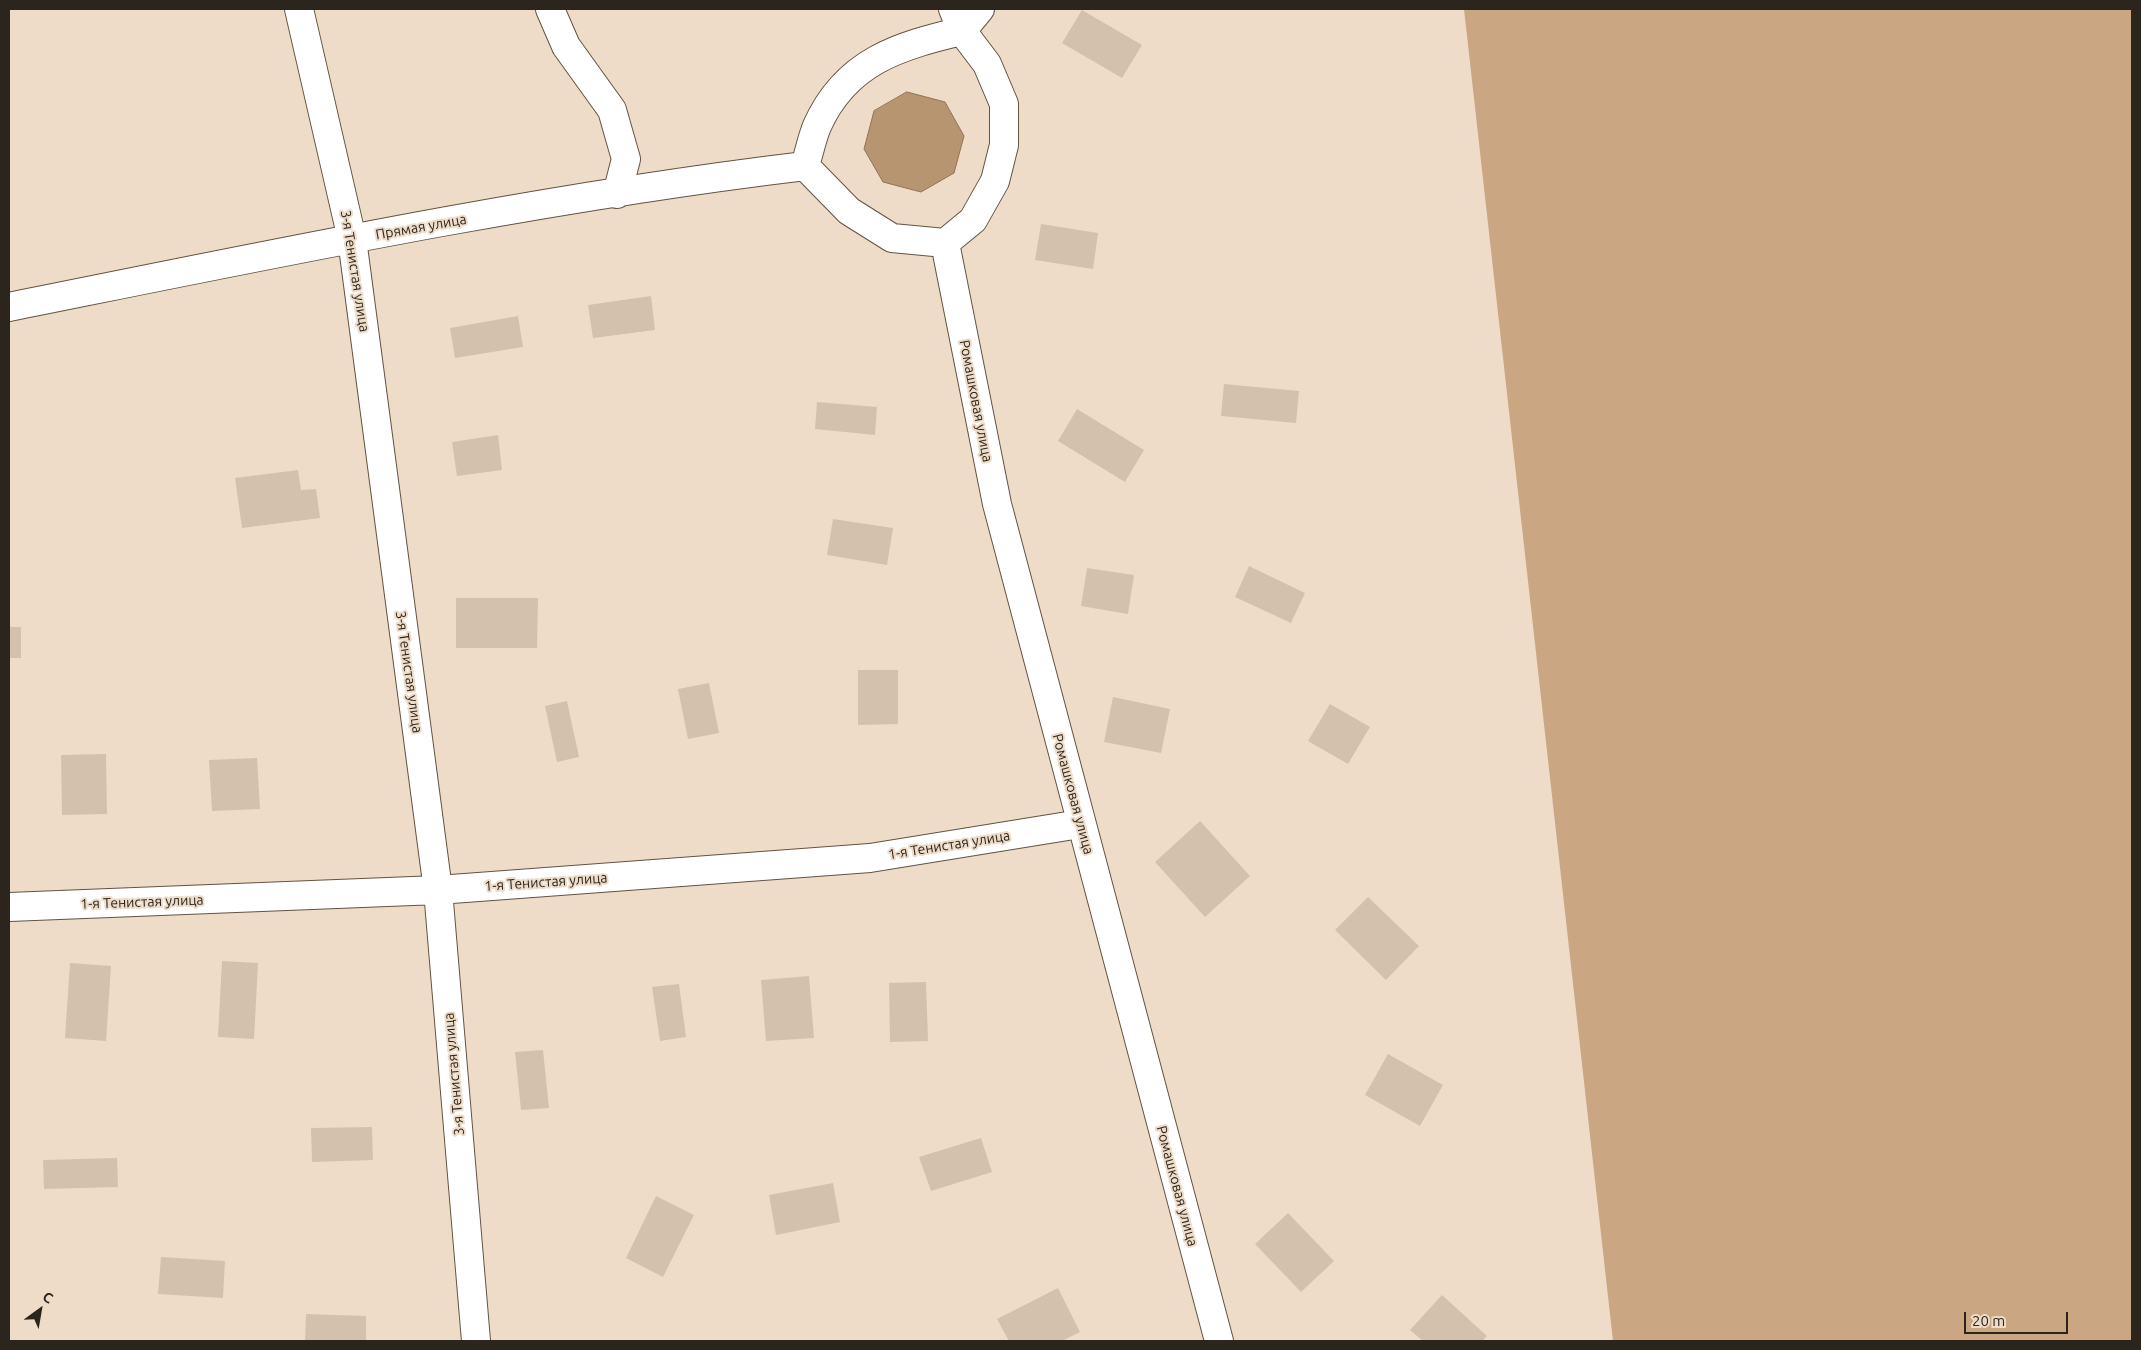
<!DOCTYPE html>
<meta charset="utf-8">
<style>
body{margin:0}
#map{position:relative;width:2141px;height:1350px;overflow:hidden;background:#eedcc9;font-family:Ubuntu,sans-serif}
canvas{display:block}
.frame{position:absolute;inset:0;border:10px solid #2c251e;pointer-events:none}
.north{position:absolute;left:15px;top:1285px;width:50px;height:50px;-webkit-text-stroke:4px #eedcc9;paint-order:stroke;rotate:32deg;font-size:14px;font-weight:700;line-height:20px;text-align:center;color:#2c251e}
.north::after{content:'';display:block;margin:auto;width:18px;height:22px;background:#2c251e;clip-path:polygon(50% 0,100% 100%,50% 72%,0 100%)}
.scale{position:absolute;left:1964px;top:1312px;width:104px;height:22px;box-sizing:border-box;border:2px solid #2c251e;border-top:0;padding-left:6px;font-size:15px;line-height:18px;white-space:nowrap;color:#2c251e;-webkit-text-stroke:4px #eedcc9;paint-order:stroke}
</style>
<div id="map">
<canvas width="2141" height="1350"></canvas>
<div class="frame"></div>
<div class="north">С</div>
<div class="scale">20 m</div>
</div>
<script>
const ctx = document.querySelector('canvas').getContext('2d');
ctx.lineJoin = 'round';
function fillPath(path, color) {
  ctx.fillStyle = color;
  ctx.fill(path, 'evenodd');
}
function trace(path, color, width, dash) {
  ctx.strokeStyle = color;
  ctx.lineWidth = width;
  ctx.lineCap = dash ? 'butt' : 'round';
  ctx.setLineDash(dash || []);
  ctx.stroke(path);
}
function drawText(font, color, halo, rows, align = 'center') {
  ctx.font = font + ' Ubuntu,sans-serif';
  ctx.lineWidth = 4;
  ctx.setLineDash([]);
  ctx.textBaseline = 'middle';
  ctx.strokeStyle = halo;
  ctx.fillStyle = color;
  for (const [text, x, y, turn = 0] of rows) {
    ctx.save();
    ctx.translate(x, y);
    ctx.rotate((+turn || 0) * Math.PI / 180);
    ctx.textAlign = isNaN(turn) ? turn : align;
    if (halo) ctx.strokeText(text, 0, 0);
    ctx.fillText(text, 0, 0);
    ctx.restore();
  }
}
const forest = new Path2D(`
 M1464,9H2132V1341H1613Z`);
const water = new Path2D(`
 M907,92L945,102L964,136L954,173L921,192L883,182L864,149L874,111Z`);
const building = new Path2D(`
 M1082,10L1142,45L1122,78L1062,43Z
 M1041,224L1098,233L1093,269L1035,260Z
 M651,296L655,330L593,338L588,305Z
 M518,316L523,347L455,358L450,328Z
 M1224,384L1299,391L1296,423L1221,416Z
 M817,402L877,407L875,435L815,429Z
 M1077,409L1144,450L1125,482L1058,441Z
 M498,435L502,470L457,476L452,442Z
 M298,470L301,490L316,489L320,518L242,528L235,478Z
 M833,519L893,528L887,565L827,555Z
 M1249,566L1305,593L1291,623L1235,597Z
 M1087,568L1134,575L1128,614L1081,606Z
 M456,598H538L537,648H456Z
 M9,627H21V658H9Z
 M858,670H898V724L858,725Z
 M709,683L719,733L688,739L678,689Z
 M1113,697L1170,709L1161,753L1104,742Z
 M567,701L579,757L557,762L545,706Z
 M1330,704L1370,727L1348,764L1308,741Z
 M106,754L107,814L62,815L61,755Z
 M257,758L260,809L212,811L209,760Z
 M1200,821L1250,876L1205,917L1155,862Z
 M1368,897L1419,946L1386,980L1335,930Z
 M222,961L258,963L254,1039L218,1037Z
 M70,963L111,966L106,1041L65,1038Z
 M809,976L814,1038L766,1041L761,980Z
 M926,982L928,1041L890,1042L889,983Z
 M679,984L686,1037L660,1041L652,987Z
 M543,1050L549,1108L521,1110L515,1052Z
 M1388,1054L1443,1085L1420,1126L1365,1095Z
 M372,1127L373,1160L312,1162L311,1128Z
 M981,1138L992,1172L931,1191L919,1157Z
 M117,1158L118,1187L44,1189L43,1160Z
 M833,1183L840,1222L776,1235L769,1195Z
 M656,1196L694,1215L663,1277L626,1258Z
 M1288,1213L1334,1261L1301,1292L1255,1244Z
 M161,1257L225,1261L223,1298L158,1294Z
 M1058,1288L1080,1332L1062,1341H1009L997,1319Z
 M1442,1295L1487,1336L1482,1341H1423L1410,1330Z
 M306,1314L366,1316V1341H305Z`);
const minor = new Path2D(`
 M299,9L352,239L438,890L476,1341
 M550,9L566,46L612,110L626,159L617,194
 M953,9L962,31L987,64L1004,104V145L995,181L973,220L945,243L892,238L849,211L805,166C809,153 812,138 817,126C846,61 899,46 962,31
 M962,31L980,9
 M945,243L997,504L1219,1341
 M9,307C273,254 538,198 805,166
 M9,907L438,890L870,858L1080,824`);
const streetNames = [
 ["Прямая улица",421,227,-10],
 ["3-я Тенистая улица",355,271,81],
 ["Ромашковая улица",976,401,79],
 ["3-я Тенистая улица",409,672,82],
 ["Ромашковая улица",1073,794,75],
 ["1-я Тенистая улица",949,845,-9],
 ["1-я Тенистая улица",546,882,-4],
 ["1-я Тенистая улица",142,902,-2],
 ["3-я Тенистая улица",454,1074,-95],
 ["Ромашковая улица",1177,1186,75]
];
fillPath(forest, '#caa782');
fillPath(water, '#b89571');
trace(water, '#8e7358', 1);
fillPath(building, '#d3c1ae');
trace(minor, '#635343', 30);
trace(minor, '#fff', 28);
drawText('14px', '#2c251e', '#eedcc9', streetNames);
</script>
